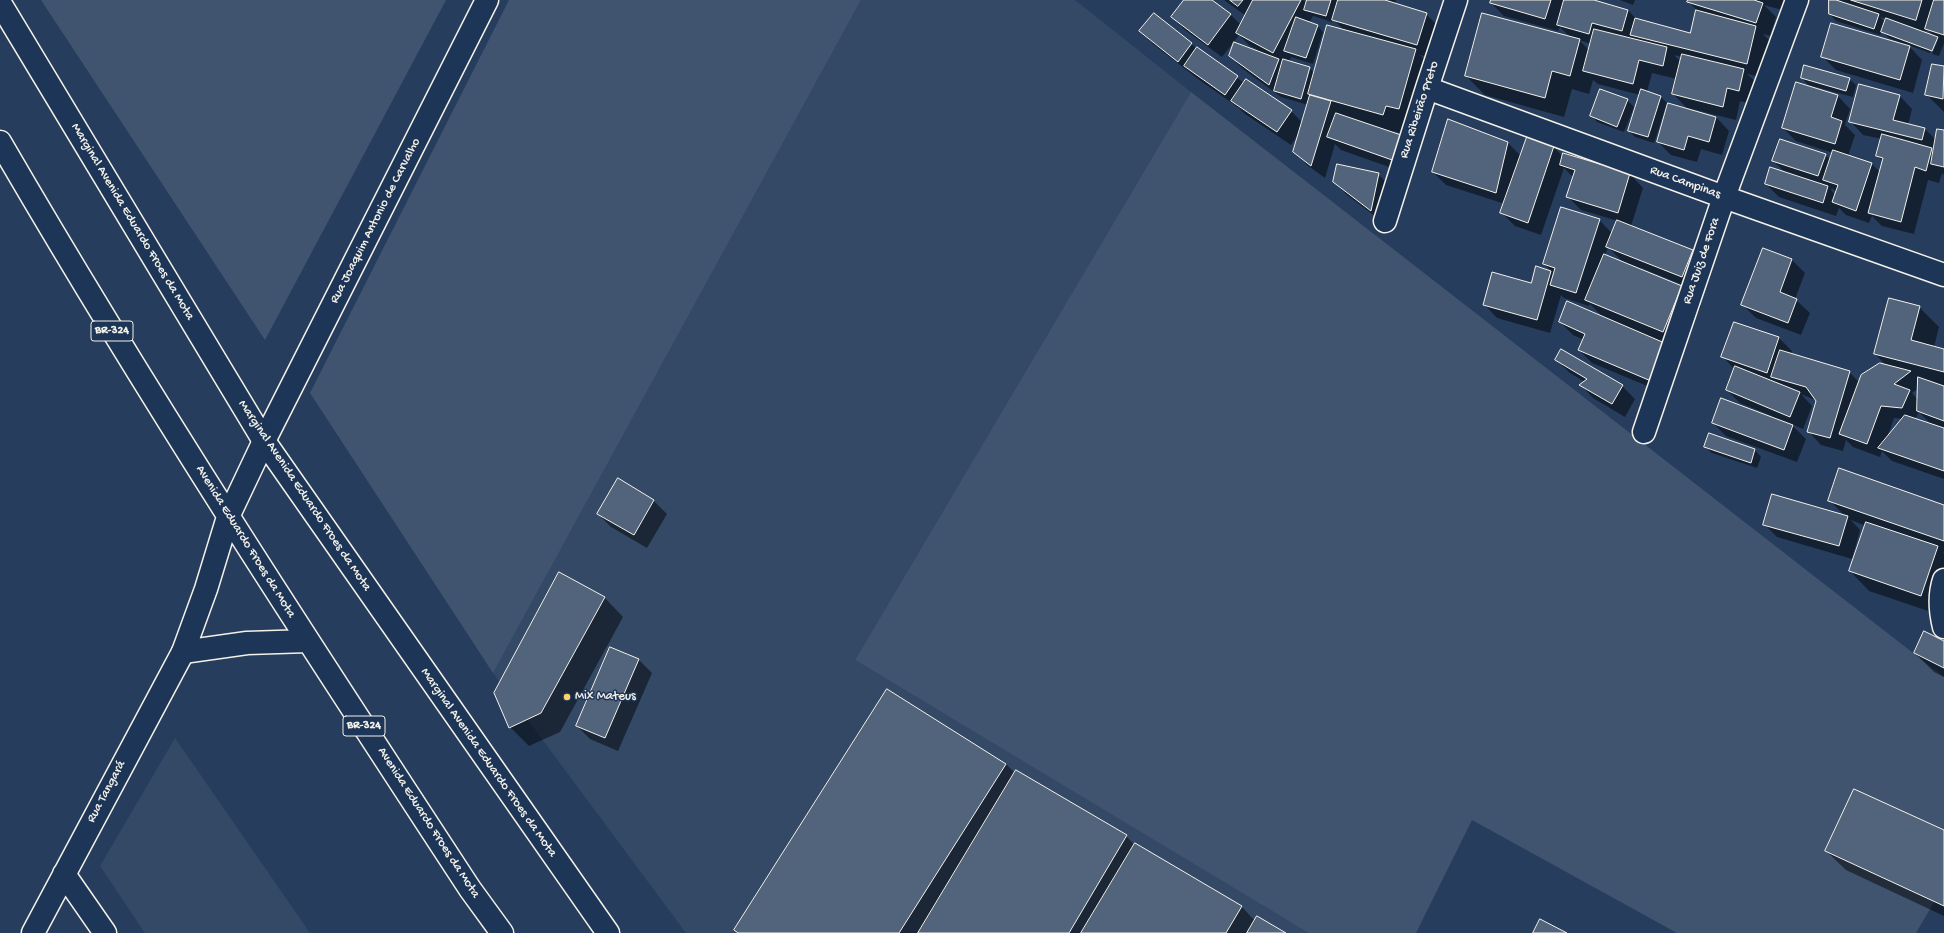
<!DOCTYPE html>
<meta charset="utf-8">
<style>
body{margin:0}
canvas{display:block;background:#263d5d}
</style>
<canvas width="1944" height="933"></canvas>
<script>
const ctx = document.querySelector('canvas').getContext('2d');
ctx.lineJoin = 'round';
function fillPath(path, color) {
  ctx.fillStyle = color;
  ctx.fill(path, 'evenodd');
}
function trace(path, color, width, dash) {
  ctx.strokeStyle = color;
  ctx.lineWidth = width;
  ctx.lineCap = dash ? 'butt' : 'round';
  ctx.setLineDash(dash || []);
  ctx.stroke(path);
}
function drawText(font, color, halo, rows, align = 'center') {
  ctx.font = font + ' "Gochi Hand",sans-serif';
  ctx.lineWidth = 3;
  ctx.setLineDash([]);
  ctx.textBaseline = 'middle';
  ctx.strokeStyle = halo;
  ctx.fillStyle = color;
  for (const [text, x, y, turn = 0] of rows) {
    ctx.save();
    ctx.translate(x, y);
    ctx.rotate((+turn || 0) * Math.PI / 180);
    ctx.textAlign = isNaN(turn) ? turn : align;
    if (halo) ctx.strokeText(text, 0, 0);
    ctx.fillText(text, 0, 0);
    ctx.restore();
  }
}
const built = new Path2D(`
 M861,0H1075L1191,92L855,660L1311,933H686L493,673Z
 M175,738L310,933H145L100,866Z`);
const green = new Path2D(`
 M41,0H446L265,340Z
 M509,0H861L493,673L310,393Z
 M1191,92L1944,677V885L1916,933H1677L1472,820L1416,933H1309L855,660Z`);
const shadow = new Path2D(`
 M1185,0H1211L1231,15L1241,25L1246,16L1224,0H1303L1307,4L1308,0H1396L1395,4L1426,14L1439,27L1430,58L1420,55L1435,69L1403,134L1393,131L1392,133L1409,174L1341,150L1335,144L1325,178L1307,165L1294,151L1299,133L1291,145L1245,114L1239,108L1198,79L1153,44L1140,31L1191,44L1244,83L1246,80L1291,111L1302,122L1308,105L1281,97L1243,69L1230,56L1258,50L1250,46L1239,35L1222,57L1185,30L1172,17ZM1313,16L1332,22L1333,19L1344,30L1315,73L1309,68L1289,62L1291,57L1313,64L1323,32L1317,25L1309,23Z
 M1492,0H1590L1628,10L1637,20L1691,34L1697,10L1688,2L1689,0H1785L1782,10L1764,5L1776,17L1770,36L1763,34L1769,40L1760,77L1747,74L1757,83L1752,104L1740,101L1736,120L1688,108V109L1673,94L1677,79L1652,73L1647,92L1661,97L1667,103L1654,143L1635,137L1629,131L1640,95L1598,84L1593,80L1589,94L1572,89L1564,117L1485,95L1466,76L1571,38L1560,27L1558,31L1504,16L1491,3ZM1579,40L1591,44L1590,51ZM1674,55L1682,57L1681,62Z
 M1620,0H1635L1633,5Z
 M1830,0L1843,3L1840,0H1944V43L1939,56L1932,54L1938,40H1935L1930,53L1908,45L1922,60L1913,93L1836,70L1823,57L1898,43L1899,42L1889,38L1882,31L1880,35L1836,21L1830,14ZM1880,17L1887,19L1886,23ZM1924,31H1929L1934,37L1923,33Z
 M1933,65L1944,68V112L1926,94Z
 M1802,78L1849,79L1856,85L1853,97L1808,85Z
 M1837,95L1850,109L1845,125L1855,135L1848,156L1872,164L1880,172L1883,161L1877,156L1882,139L1863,135L1850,121L1899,95L1912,109L1908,125L1925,129L1936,140L1944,131V175L1942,173L1939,183L1928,180L1914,234L1882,226L1872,216L1869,223L1846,215L1839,208L1836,216L1779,197L1766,184L1787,174L1773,161L1825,155L1831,160L1833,153L1796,141L1783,128ZM1832,188L1836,192L1835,195L1831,190Z
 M1627,100L1634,107L1624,132L1597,122L1591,115Z
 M1716,117L1729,131L1722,155L1701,149L1697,162L1671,155L1658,142Z
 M1508,143L1521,156L1554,147L1563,157L1630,174L1643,188L1631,226L1692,251L1706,264L1695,290L1641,268L1640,270L1682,287L1701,306L1664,393L1592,363L1579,350L1584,340L1573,335L1560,322L1604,318L1590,304L1589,306L1564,298L1561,295L1550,333L1497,318L1484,304L1532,284L1537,267L1552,272L1544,264L1599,220L1613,234L1618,221L1581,210L1568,197L1573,177L1564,168L1541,235L1515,226L1502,213L1505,204L1446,185L1433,172ZM1608,247L1624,263L1605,255Z
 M1378,174L1391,187L1384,223L1347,195L1334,182Z
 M1792,260L1805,273L1795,299L1810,313L1801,335L1756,318L1743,305Z
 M1919,307L1939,327L1934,347L1944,350V479L1892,461L1882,451L1880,457L1853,447L1846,440L1843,451L1821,445L1808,431L1817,401L1801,394L1812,406L1803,429L1791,424L1806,439L1797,462L1726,436L1713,423L1771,418L1772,416L1740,403L1727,390L1735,370L1723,357L1779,338L1792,351L1791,354L1849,372L1859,382L1887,366L1875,354ZM1919,388L1918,400L1912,393ZM1919,412L1932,425L1915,419ZM1894,418L1903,419L1887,438Z
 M1556,360L1622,386L1635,399L1625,417L1593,398L1581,385L1585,382L1570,373Z
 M1710,434L1755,450L1761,457L1757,468L1712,453L1705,447Z
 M618,480L654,501L667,514L647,548L611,527L598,514Z
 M1829,500L1944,506V553L1942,552L1944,554V604L1940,615L1869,591L1850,571L1866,526L1851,520L1860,530L1852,559L1777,537L1764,524L1845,516Z
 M604,597L623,617L560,732L529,746L510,727Z
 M1944,642V677L1934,672L1915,653Z
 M610,648L639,660L652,673L618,751L590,739L577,726Z
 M1006,764L1015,773L1126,836L1135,845L1242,907L1255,921L1284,933H738L735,930Z
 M1944,831V916L1846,870L1826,851Z`);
const building = new Path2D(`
 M1184,0H1212L1231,14L1208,45L1171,17Z
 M1230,0H1243L1238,6Z
 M1253,0H1301L1273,53L1236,33Z
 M1307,0H1331L1326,16L1304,10Z
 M1338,0H1385L1427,13L1417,45L1332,20Z
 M1491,0H1551L1545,19L1490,3Z
 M1564,0H1594L1628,10L1622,31L1592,23L1589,34L1557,25Z
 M1688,0H1754L1763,3L1756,23L1687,2Z
 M1829,0H1836L1879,14L1874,29L1829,14Z
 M1851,0H1922L1916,20Z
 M1934,0H1944V35L1925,29Z
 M1696,10L1756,26L1747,64L1630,35L1635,18L1690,33Z
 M1154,13L1192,43L1178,62L1139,31Z
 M1482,13L1580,39L1570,76L1552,71L1545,98L1465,76Z
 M1296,17L1318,25L1306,58L1284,51Z
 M1886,18L1938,37L1932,51L1881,32Z
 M1831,23L1910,46L1900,80L1821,57Z
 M1327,25L1416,49L1399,109L1386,106L1383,115L1308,94Z
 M1594,29L1667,47L1663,66L1639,60L1633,84L1583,71Z
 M1234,42L1279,59L1269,85L1229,56Z
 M1197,47L1238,76L1225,95L1184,66Z
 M1682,54L1744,69L1739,91L1727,88L1723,107L1672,94Z
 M1283,59L1310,67L1301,99L1274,91Z
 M1932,64L1944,66L1943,99L1925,95Z
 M1804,65L1850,78L1846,91L1801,78Z
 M1246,79L1292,110L1277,132L1231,101Z
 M1796,82L1838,95L1831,117L1842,121L1835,144L1782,128Z
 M1859,84L1900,95L1893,120L1925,128L1922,140L1849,122Z
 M1600,89L1628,99L1617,127L1590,116Z
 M1641,89L1661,96L1648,137L1628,131Z
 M1310,95L1331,101L1311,166L1293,152Z
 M1668,103L1716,117L1709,142L1688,136L1684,150L1657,142Z
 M1336,113L1404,136L1395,161L1327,137Z
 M1448,119L1508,142L1496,193L1432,172Z
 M1937,129L1944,130V167L1931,164Z
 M1882,134L1932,148L1926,171L1915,167L1901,222L1868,213L1883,158L1876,156Z
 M1527,137L1554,146L1528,223L1500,213Z
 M1780,139L1826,154L1818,176L1772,161Z
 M1833,150L1872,163L1856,211L1832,202L1838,185L1823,180Z
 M1563,153L1630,173L1618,213L1566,197L1575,170L1560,165Z
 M1337,164L1379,173L1371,211L1333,182Z
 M1770,167L1828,186L1823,203L1765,184Z
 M1561,207L1600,219L1576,293L1550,285L1555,268L1543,264Z
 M1617,220L1693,250L1682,277L1606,247Z
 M1763,248L1792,259L1780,292L1797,299L1788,323L1741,305Z
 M1604,254L1682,286L1663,332L1585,300Z
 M1536,266L1551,271L1537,320L1483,305L1492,272L1531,283Z
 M1889,298L1920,306L1911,340L1944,349V372L1874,354Z
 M1567,301L1667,344L1651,381L1578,350L1585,334L1559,322Z
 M1734,322L1779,337L1767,373L1721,357Z
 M1561,349L1623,385L1612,404L1579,385L1587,379L1555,360Z
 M1780,350L1850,371L1830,438L1807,432L1816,401L1806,387L1771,377Z
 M1880,363L1911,371L1894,384L1910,390L1902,408L1881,406L1867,444L1839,434L1861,375Z
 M1735,366L1800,392L1790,417L1726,390Z
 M1918,377L1944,386V421L1917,411Z
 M1721,398L1793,425L1784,450L1712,423Z
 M1905,415L1944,428V471L1878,448Z
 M1709,433L1755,449L1751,463L1704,447Z
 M1839,468L1944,505V541L1828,501Z
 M618,478L654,500L634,535L597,514Z
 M1772,494L1848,516L1839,546L1763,525Z
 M1866,522L1938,546L1921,596L1849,571Z
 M559,572L605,597L541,713L509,728L494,693Z
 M1924,631L1944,641V668L1914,653Z
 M610,647L639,659L605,738L576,726Z
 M887,689L1006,764L899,933H738L734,930Z
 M1016,770L1127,835L1069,933H918Z
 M1854,789L1944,830V906L1825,851Z
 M1135,843L1242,906L1226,933H1081Z
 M1257,916L1286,933H1247Z
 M1540,919L1567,933H1533Z`);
const street = new Path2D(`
 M1427,88L1724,197L1944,275
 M1385,221L1427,88L1456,0
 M1644,432L1724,197L1797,0
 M264,441L487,0
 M1944,580C1939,595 1940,611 1944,627
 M64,874L105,933
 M33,933L183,652`);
const secondary = new Path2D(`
 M0,3L264,441L608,933`);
const highway = new Path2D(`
 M0,142C148,397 309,643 470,889L502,933
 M264,441L228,517L206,589L183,652L247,643L308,641`);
const markers = [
 [567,697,4,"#ffd166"]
];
const shields = [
 [112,331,42],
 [364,726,42]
];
const shieldNames = [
 ["BR-324",112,331],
 ["BR-324",364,726]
];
const streetNames = [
 ["Rua Ribeirão Preto",1420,110,-72],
 ["Rua Campinas",1685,183,20],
 ["Rua Joaquim Antonio de Carvalho",376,221,-63],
 ["Marginal Avenida Eduardo Froes da Mota",132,222,59],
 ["Rua Juiz de Fora",1702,261,-71],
 ["Marginal Avenida Eduardo Froes da Mota",304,496,56],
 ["Avenida Eduardo Froes da Mota",245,542,58],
 ["Marginal Avenida Eduardo Froes da Mota",488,763,55],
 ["Rua Tangará",107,792,-62],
 ["Avenida Eduardo Froes da Mota",428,823,57]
];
const poiNames = [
 ["Mix Mateus",575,697]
];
fillPath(built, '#334966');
fillPath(green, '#40546f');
fillPath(shadow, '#0007');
fillPath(building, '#52647b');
trace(building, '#f4f1e8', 1);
trace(street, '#f4f1e8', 25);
trace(secondary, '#f4f1e8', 25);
trace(highway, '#f4f1e8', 25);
trace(street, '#1d3557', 22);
trace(secondary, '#1d3557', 22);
trace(highway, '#1d3557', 22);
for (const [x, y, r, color] of markers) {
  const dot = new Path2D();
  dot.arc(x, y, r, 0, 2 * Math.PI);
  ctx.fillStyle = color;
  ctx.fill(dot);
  trace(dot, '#1d3557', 1.5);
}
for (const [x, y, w] of shields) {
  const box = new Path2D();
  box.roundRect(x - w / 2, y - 10, w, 20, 3);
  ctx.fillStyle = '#1d3557';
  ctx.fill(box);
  trace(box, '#f4f1e8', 1);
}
drawText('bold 12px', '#f4f1e8', null, shieldNames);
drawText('13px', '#f4f1e8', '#1d3557', streetNames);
drawText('13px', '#f4f1e8', '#1d3557', poiNames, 'left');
</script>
